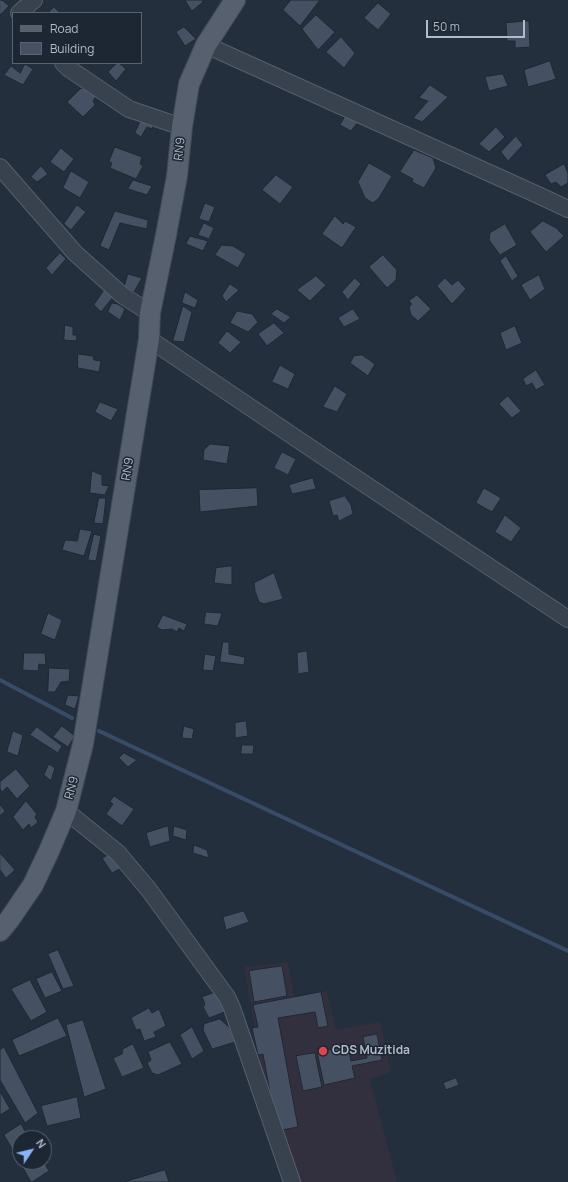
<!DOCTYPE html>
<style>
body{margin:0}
#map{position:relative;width:568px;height:1182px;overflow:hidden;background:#242f3e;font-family:Manrope,sans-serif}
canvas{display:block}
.legend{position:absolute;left:12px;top:12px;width:130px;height:52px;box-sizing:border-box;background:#1d2633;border:1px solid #59626f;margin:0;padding:5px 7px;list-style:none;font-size:12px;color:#b4bcc9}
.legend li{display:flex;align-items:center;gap:8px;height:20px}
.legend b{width:20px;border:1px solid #59626f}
.north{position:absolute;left:12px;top:1130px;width:40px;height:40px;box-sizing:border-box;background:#1d2633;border:1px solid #59626f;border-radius:50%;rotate:55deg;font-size:11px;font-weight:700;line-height:16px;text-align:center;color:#b4bcc9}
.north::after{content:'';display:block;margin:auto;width:14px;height:18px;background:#8ab4f8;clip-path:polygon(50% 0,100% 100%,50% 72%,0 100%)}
.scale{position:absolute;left:426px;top:20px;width:99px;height:18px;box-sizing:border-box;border:2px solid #b4bcc9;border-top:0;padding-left:5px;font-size:12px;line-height:14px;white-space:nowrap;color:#b4bcc9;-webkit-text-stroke:3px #1d2633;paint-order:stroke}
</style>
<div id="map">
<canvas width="568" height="1182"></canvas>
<ul class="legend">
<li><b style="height:5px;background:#56606e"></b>Road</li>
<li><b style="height:11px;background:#455162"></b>Building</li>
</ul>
<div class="north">N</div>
<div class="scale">50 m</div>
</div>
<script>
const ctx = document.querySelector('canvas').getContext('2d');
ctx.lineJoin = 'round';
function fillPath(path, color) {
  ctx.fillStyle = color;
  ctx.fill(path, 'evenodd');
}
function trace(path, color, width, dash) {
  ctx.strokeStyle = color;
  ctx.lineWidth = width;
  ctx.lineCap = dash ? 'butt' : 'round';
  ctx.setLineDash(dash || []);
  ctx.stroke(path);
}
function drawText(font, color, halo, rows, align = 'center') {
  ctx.font = font + ' Manrope,sans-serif';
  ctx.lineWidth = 3;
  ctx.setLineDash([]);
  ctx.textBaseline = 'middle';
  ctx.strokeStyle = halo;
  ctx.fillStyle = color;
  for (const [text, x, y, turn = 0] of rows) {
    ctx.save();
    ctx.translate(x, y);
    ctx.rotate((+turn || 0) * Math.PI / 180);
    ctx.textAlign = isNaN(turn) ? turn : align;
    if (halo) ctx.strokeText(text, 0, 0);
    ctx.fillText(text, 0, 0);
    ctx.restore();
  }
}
const medical = new Path2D(`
 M288,962L294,997L327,991L336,1030L380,1022L391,1072L370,1079L397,1182H288L273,1129L244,967Z`);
const stream = new Path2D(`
 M0,680L72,718
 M99,731L568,951`);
const building = new Path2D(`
 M0,0H2L9,6L0,15Z
 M185,0H202L203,2L192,11Z
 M291,0H320L300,26L283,10Z
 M378,3L391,14L378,30L364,18Z
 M54,7L60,13H48Z
 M316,15L335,32L318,50L302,29Z
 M529,21L530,47L515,48V41H507L506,23Z
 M184,27L196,39L185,46L176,32Z
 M341,37L355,53L344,68L326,52Z
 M550,61L556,79L528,87L524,70Z
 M117,63H119L126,69L116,81L108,72Z
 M25,64L33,69L23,85L4,75L11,66L20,73Z
 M503,74L508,86L489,91L485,77Z
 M430,85L448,97L422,122L413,118L428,101L419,98Z
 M88,88L96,96L93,101L95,105L83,117L67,102L80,89Z
 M346,115L359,121L351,131L340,125Z
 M142,118L154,123L152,129L147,127L141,137L135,133Z
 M496,127L505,137L489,152L479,144Z
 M516,136L523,145L508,161L501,152Z
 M115,147L142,157L140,164L143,166L136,179L110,168L112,163L109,162Z
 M61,148L74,159L64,172L50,162Z
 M414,150L433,158L436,168L424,188L412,182L413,179L400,172Z
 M369,163L392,176L379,198L373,203L365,198L358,182Z
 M564,164L568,173V183L561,187L556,182L551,184L545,175Z
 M41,166L48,174L37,182L31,177Z
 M71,171L89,182L80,198L63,188Z
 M276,175L293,187L280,204L262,190Z
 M133,180L152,186L147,195L128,189Z
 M205,203L215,207L209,222L199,219Z
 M77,205L86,212L71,230L64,224Z
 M115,211L148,220L147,229L120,223L109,250L100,246Z
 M335,216L343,224L345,221L356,227L342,248L322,234Z
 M543,221L556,228L564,236L546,252L530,232Z
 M204,223L214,228L209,239L198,235Z
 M505,224L517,245L500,255L489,240L490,233Z
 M190,236L208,241L203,251L186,244Z
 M222,245L233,246L246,254L238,268L215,255Z
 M60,253L66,259L52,275L46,268Z
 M383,255L397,270L396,280L387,288L369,267Z
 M506,256L518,276L512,281L500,261Z
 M128,274L142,278L134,292L124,288Z
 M539,275L545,289L530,300L521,285Z
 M316,276L326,285L310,301L297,290Z
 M355,278L361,284L348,300L342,292Z
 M445,278L452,285L458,280L466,289L452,304L437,286Z
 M230,284L239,290L226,302L222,296Z
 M104,290L113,297L101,312L94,305Z
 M185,292L198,300L195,308L182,303Z
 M417,295L431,309L418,321L411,315L409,307L412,304L409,301Z
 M112,303L118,304L125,309L120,320L108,312Z
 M183,306L192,312L184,342L173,341Z
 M277,309L291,317L284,323L271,314Z
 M353,309L360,319L344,327L338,318Z
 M237,311L252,314L258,322L248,332L230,323Z
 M274,323L284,333L267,346L258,334Z
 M65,325L73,327V335H77L76,341L64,340Z
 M515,326L522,343L506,350L500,333Z
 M227,331L241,342L230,353L218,343Z
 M78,354L93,356L94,360L101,361L99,372L78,368Z
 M362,355L375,364L368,376L350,363L354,356Z
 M280,365L295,374L288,389L272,382Z
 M536,370L545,385L536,390L532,383L526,386L523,379Z
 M335,386L347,394L337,412L323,407Z
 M508,396L521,411L512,418L499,404Z
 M100,402L118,409L111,421L95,412Z
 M210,444L230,446L227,464L203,460L204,450Z
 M282,452L296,459L288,475L274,468Z
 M92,471L102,475V485L109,486L105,495L90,493Z
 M313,478L316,489L292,494L289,485Z
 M257,488L258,506L200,512L199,490Z
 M484,488L501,498L492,512L476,503Z
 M345,496L351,505L353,514L339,521L337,515L333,516L329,501Z
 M99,498H106L103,524L94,523Z
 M505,515L521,528L511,542L495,532Z
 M80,529L92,531L84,556L62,550L65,540L77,541Z
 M94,534L101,536L96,561L88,560Z
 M232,566V585L214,583L216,568Z
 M274,573L283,599L264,604L259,602L255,591L254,583Z
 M206,612L222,613L218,626L204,624Z
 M48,613L62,620L55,640L41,634Z
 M163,615L187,624L184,631L179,628L177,632L172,629L162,630L157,627Z
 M223,642H229V654L245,657L244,665L220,662Z
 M307,651L309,672L298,674L297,653Z
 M24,653H45L46,665L39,664L38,671L23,670Z
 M205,654L216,656L213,671L203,670Z
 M49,668L70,669L69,681L61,682L55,692H48Z
 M68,695L79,696L75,709L65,705Z
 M246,721L248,736L235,738V723Z
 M62,726L75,736L68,747L53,737Z
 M184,726L194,729L192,739L182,738Z
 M37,727L62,746L58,753L30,735Z
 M13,731L23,735L18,756L7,752Z
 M242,745H254L253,754H241Z
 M124,753L137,760L128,767L119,758Z
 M49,764L55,768L51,781L44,775Z
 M16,769L30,786L17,799L7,787L2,792L0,789V782Z
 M114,796L134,809L122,826L106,814L113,804L110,802Z
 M26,801L37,814L35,817L38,822L31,828L29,824L23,830L13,817Z
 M0,804L5,811L0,816Z
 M168,826L170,841L150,847L146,833Z
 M174,826L187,830L186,840L173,836Z
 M194,845L207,850L209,858L193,853Z
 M106,850L125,866L112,873L102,858L108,855Z
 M0,853L15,870L6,878L0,870Z
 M244,911L249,922L226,930L223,917Z
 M58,950L74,986L63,989L48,954Z
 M282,966L287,996L254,1002L249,971Z
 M52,972L62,991L45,998L36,979Z
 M30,980L47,1012L31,1021L11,989Z
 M219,991L230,1010L209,1018L203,1007L205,1004L202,997Z
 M321,992L328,1026L318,1028L315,1012L278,1018L298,1127L277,1131L263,1054L258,1055L252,1028L258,1027L253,1005Z
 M149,1008L152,1013L159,1009L166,1026L154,1032L156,1037L144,1041L140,1029L136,1030L131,1018Z
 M58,1018L67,1036L19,1056L12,1040Z
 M220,1019L230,1028L235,1042L212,1049L203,1030L204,1024Z
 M83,1020L106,1089L84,1097L66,1025Z
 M192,1027L204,1051L192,1059L180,1035Z
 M377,1034L382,1060L352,1066L355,1078L324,1085L317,1052L348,1046L351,1061L367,1058L363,1037Z
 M170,1042L182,1064L158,1075L152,1073L147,1063L151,1060L148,1052Z
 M133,1044L144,1068L122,1077L113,1058L122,1054L123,1049Z
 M4,1047L38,1113L25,1123L0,1080V1050Z
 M315,1053L322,1087L303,1091L296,1056Z
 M456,1078L459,1085L446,1090L443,1083Z
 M1,1093L10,1109L0,1115V1094Z
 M77,1097L81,1118L47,1126L41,1106Z
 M21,1124L29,1138H20V1162H44L49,1171L32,1182H31L4,1135Z
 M165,1170L169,1182H124Z`);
const minor = new Path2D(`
 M19,13L34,0
 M206,45L538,195L568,209
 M63,63L68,68L129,109L182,127
 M0,167L75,253L122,295L150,313
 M149,339L324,457L568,619
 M66,811L118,853L149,890L227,997L232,1008L292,1182`);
const major = new Path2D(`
 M0,931L9,920L33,885L49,851L66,811L83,744L149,339L150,313L166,235L177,176L182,127L189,84L206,45L235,0`);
const markers = [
 [323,1051,5,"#e0444e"]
];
const streetNames = [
 ["RN9",180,149,-83],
 ["RN9",128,469,-81],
 ["RN9",72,788,-75]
];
const poiNames = [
 ["CDS Muzitida",332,1051]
];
fillPath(medical, '#32303f');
trace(stream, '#394c67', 4);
fillPath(building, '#455162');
trace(building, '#1f2835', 1);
trace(minor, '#565f6c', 18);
trace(major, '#414a57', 22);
trace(minor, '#38414e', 16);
trace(major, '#56606e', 20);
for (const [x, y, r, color] of markers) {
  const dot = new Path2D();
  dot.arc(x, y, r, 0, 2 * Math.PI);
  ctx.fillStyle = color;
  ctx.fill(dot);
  trace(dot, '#1d2633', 1.5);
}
drawText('12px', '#b4bcc9', '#1d2633', streetNames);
drawText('bold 12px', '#b4bcc9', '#1d2633', poiNames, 'left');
</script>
